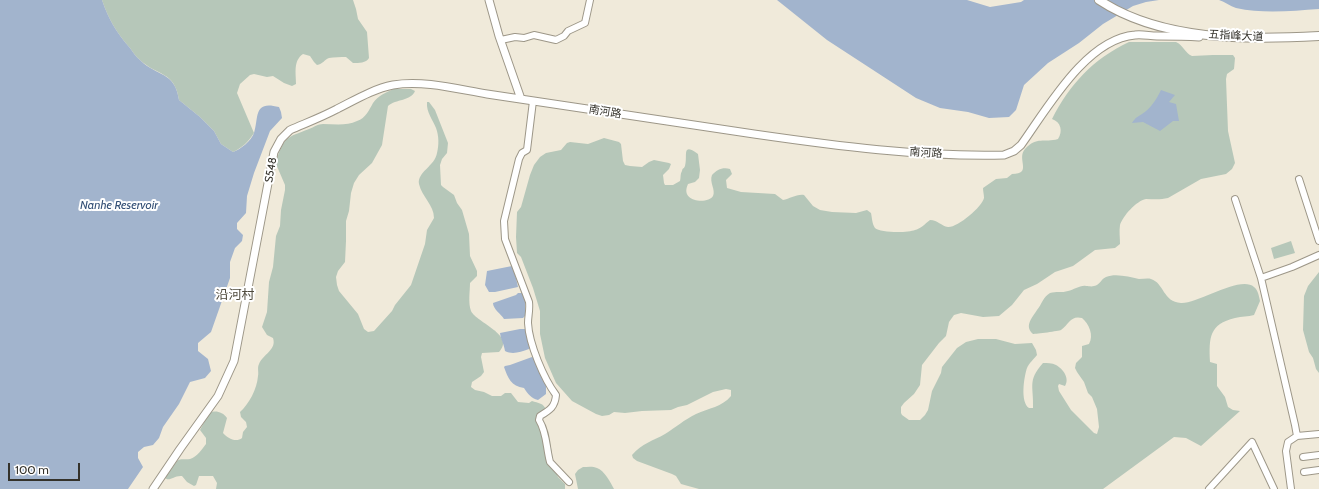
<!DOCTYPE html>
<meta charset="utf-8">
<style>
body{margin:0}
#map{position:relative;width:1319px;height:489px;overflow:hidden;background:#f0eada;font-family:Cabin,sans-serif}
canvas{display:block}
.scale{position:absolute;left:8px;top:463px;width:72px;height:18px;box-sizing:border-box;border:2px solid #34322b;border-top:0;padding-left:5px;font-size:12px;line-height:14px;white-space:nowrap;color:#34322b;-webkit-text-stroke:3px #fff;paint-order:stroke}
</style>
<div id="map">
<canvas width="1319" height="489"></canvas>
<div class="scale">100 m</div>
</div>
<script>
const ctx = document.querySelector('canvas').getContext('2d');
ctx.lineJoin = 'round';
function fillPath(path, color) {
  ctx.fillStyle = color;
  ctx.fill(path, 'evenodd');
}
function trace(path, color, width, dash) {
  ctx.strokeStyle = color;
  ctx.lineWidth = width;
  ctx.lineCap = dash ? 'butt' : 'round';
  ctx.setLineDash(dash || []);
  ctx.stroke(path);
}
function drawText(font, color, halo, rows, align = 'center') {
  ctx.font = font + ' Cabin,"Noto Sans SC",sans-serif';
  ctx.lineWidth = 4;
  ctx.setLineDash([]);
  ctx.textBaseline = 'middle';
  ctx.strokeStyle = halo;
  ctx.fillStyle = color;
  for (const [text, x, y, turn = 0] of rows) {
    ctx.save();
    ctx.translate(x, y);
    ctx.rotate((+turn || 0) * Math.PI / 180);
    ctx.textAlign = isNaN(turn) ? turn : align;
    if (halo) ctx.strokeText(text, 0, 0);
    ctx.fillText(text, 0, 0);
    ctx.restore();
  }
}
const green = new Path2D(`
 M102,0H353L356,9L358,19L367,32L369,58C366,63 359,63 353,63L346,57C341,57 334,57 329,58C324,60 323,64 317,65L314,62L310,56L303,54C293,61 296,73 296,84L292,86L284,83L273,76L267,77L254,74L250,75L240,84L237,93L254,133C248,142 242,148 233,152L221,144L214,131L200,117L179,100C175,71 157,76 140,60C136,57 133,52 130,48C116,32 109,20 102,0Z
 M1129,42H1176C1183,45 1185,53 1192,56L1213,55H1233L1235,58L1234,69L1227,74L1226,79L1228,131L1235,163L1232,169L1226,174L1201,179L1168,198C1160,200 1153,199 1146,199C1136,201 1123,216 1120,225C1119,231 1120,238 1120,244L1115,248L1095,250L1073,266L1055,272L1037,284L1024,290L1012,305L999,316L983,317L961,313L954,315L949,322L946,336L939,343L922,365L920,385L914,394L904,403L901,407V413L902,415L909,420H920L925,415L928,410L932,391L941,373L942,367L957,348L966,342L978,339H996L1015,344L1032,343L1036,350L1037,355C1034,359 1029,363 1027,368C1024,377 1020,402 1029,408H1033C1034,386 1027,381 1043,363C1047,363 1052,363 1056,365C1063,369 1070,378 1065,386L1059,384L1058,386L1059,391L1071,410L1094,433L1097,434L1099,427L1097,409L1092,397L1088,393L1084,382L1077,372L1075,368L1076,363L1082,357V346L1089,344C1094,335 1089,324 1082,318C1071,315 1069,324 1061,330C1059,331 1036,334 1033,334C1024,326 1032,318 1037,310C1042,304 1043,297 1050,293C1056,291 1062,293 1068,291C1074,290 1080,285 1086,286C1089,286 1091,287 1094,286C1100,285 1101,279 1106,277C1116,273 1129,277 1139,279C1143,279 1148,278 1151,279C1164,283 1163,302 1181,303C1198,304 1240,275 1254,287C1258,290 1259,296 1260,301L1254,315C1248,317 1242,316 1235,318C1209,324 1209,338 1210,362L1217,364V386L1225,397L1228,407L1233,410L1240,411L1201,446L1186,438L1174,437L1103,489H699L681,484L676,476L672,474L637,461L633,458L632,455C642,443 653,441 665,434C676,427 684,420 696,414C709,408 722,407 731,396V390L726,389L713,392L687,405L678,407L671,410L642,411L625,413L614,412L609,415L602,416L596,414L572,401L556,383L545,358L540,334V311L533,288L521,257L517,253L516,237L517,212L521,207L530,175L534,165L540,157L546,153L561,150L567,143L570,142L588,144L604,138L619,142L621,144L623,161L625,165L630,166L642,167L649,162L654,160L669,163L671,164L669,169L663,175L664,183L665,185H673L680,181C681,178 680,174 682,171C683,167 683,170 685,166C688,156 681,142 698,154L700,170L699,178L695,182L688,184C679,203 709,204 713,196C716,190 709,182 712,175C717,170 722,167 730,169L732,174L726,180L727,188L741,192L775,194L783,200C790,199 796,194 804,195L813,206L820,210L832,212L856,213L867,210L871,213C872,217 872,224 875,228C880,233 908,233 915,230C920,229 925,224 930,220C938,220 941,226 948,227C957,228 982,207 984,198C984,195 983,191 983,188L996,179L1007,178L1012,174C1033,174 1016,159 1025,149C1037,136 1044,143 1058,139C1063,131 1061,122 1052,119C1070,84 1093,59 1129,42Z
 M394,89H411L415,91C411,101 396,99 388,106L382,145L372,163L359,175L354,183L351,193L349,211L346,221V241L345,262L338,271L336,277L337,285L339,291L358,314L364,329L368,332L374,331L392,311L395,305L411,285L425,244L427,230L434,218C434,205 422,197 419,184C417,172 435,166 437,153C439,145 439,136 436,128C433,120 426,112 427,102H429L435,110L448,143L447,153L442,159L440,165L441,185L443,187L454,195L457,203L462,210L469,234L470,256L477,271V276L470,283C470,291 468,303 471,311C477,323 516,335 499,352L482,353L481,357L484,372L481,376L472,382L471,387L475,390L484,392L492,396H501L505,393H511L518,402L529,403L532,401C538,403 544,403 546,410L542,419L543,427L548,433L552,453L553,464L558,477L565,484V489H216L217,483L213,476H199L196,485L194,486L187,482L182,476C174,475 170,482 165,478L177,461C181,458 185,460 190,459C197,457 202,449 206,444V438L200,430L209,413C215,410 223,412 227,418L223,433C227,438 236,443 242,438L243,432L247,427L246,422L241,417L240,412C249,404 257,389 258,376C259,372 257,368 259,364C263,354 277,350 273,338L267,335L262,327L267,312L269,282L273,267L276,236L280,226L281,210L285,190V185L276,164V161C285,136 286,138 309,129C314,127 318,124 323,124C334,124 347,126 357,121C366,118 369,110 373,103C378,96 386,92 394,89Z
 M1291,241L1295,253L1274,259L1271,248Z
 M1319,272V373L1316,369L1313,358L1309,352L1303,330L1304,296L1308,286Z
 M583,467C587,467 593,466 597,468C604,470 611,483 614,489H578L575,474L578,470Z`);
const water = new Path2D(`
 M0,0H102C109,20 116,32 130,48C133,52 136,57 140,60C157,77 175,71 179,100L200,117L214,131L221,144L233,152C241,149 251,141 254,133C259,117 253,100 279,107L281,112L282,118L270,131L254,173L247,196L246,213L237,223V229L243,235L242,241L235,248L230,262V278L211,332L198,343V351L208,359L211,371L205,378L190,382L179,404L163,427L159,438L153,445L144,447L138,452V458L143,467L128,489H0Z
 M777,0H967L990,7L1021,2L1024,0H1159L1146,2L1133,6L1103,24L1079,43L1048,63L1024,85L1016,110L1009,117L989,118L968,112L940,108L916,98L827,40Z
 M1219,0H1319V9C1292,11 1263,14 1236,8C1230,6 1225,2 1219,0Z
 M1161,90L1175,95L1169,102L1176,104L1179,121H1173L1160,131L1143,122L1132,123C1136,117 1136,118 1142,114C1151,108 1156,100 1161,90Z
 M512,266L514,269L518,287L495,292H489L485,285L487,271Z
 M518,293H522L525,299V316L523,318L504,319C501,314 493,309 493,303L516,295Z
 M520,329H526L530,347L529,349C520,352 513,355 505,351C504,344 501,340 500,333Z
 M532,357L534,358L546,386V394L538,400C531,398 528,394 524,388C511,386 508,378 504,367L505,366L510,365Z`);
const minor = new Path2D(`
 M501,40L515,37L524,38L534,35L556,40L564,36L568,31L585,23L590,0
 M533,101L527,150L522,153L519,159L504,221L505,239L529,302C530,310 528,316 528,323C529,344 544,379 556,395C555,407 550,410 540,416L539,420C547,433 546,447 550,462L569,482
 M1299,179L1319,241
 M1235,199L1261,278L1292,267L1319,255
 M1261,278L1295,425L1297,436L1288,442L1286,451L1291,489
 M1297,436L1319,434
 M1303,457L1319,455
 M1304,472L1319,470
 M1209,489L1252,442L1274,489`);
const tertiary = new Path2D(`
 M489,0L499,36L521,99
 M153,489L180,449L218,396L234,361L274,152L281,139L290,130C306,123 322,117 337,109C355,100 373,89 393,85C424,80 457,89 487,94C576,107 665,121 754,134C837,146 920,157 1004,155L1014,151L1021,145C1047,109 1086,39 1135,35C1142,34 1150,36 1157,36C1171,36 1185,36 1199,37`);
const secondary = new Path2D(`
 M1099,0C1161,41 1247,40 1319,36`);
const streetNames = [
 ["五指峰大道",1236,36,3],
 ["南河路",605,112,9],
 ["南河路",926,153,3],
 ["S548",271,170,-80]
];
const waterNames = [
 ["Nanhe Reservoir",119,205]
];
const quarterNames = [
 ["沿河村",235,295]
];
fillPath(green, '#b6c7b9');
fillPath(water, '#a2b4cd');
trace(minor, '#9d9788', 8);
trace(tertiary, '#9d9788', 9);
trace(secondary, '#9d9788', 10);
trace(minor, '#fff', 6);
trace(tertiary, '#fff', 7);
trace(secondary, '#fff', 8);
drawText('11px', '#34322b', '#fff', streetNames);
drawText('italic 12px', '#345076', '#fff', waterNames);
drawText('13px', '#504b3d', '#fff', quarterNames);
</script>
